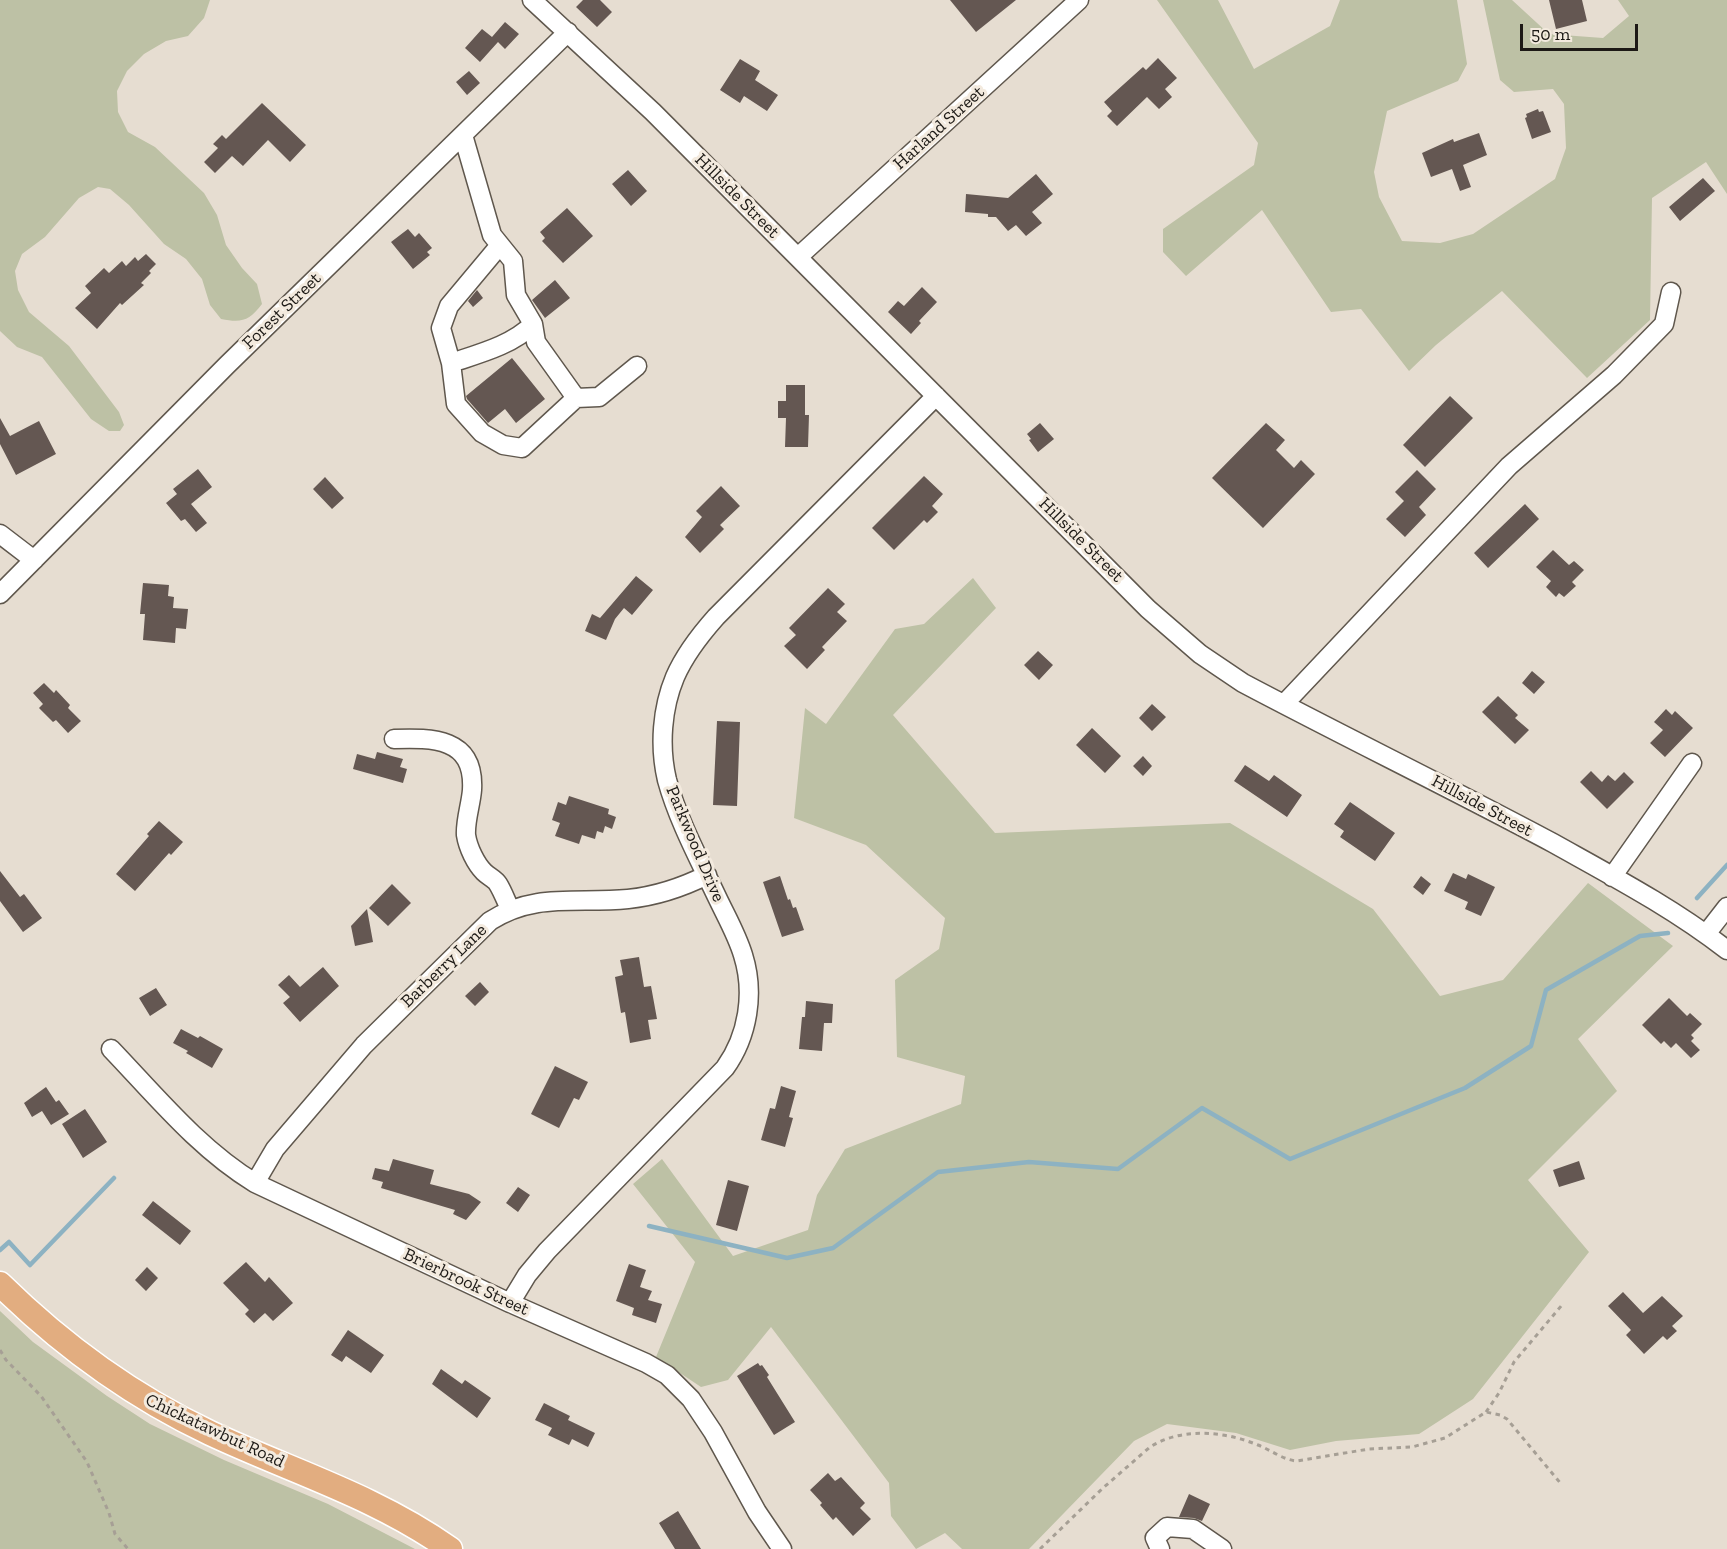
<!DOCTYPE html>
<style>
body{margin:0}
#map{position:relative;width:1727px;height:1549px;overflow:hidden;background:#e6ddd1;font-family:"Zilla Slab",serif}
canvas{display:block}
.scale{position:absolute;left:1520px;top:24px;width:118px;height:27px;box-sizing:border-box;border:3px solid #1c1915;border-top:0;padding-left:8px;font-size:18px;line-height:21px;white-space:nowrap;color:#1c1915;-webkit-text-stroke:4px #f3eade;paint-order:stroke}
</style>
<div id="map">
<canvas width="1727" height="1549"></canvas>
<div class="scale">50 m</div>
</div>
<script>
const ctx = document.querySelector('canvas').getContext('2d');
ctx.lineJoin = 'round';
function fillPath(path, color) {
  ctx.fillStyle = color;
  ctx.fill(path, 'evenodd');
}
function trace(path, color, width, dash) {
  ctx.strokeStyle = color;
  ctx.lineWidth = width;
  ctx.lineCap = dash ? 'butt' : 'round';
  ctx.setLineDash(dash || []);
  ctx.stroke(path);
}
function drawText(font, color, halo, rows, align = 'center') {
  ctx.font = font + ' "Zilla Slab",serif';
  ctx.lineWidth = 6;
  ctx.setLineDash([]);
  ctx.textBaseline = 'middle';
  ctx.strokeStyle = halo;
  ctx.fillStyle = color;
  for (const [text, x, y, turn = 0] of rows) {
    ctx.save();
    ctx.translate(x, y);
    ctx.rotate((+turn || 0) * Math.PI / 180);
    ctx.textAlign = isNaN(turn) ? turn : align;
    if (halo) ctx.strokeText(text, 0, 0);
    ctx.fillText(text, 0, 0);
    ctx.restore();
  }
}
const green = new Path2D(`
 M0,0H210L204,18L188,36L166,41L144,54L127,71L117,91L118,112L128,132L155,147L204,193L217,215L226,245L242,268L257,284L262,304C249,321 242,323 221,319L210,305L202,279L186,259L164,244L129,205L110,189L98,187L79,198L45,237L22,254L15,271L18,290L29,312L69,346L119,412L124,425L120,431H109L91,419L42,357L17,347L0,331Z
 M1157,0H1218L1254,69L1330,26L1340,0H1457L1467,64L1458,81L1387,111L1374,172L1379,197L1402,241L1440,243L1473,234L1555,179L1566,148L1564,104L1553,89L1514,92L1500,80L1483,0H1512L1549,34L1603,38L1629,16L1618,0H1727V194L1706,162L1652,198L1650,320L1587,378L1502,291L1436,345L1409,371L1361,309L1331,312L1262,210L1186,276L1163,252V229L1254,165L1258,143Z
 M973,578L996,608L893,715L995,833L1230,823L1373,909L1440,996L1503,980L1588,883L1673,946L1578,1039L1617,1091L1528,1180L1589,1252L1473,1399L1419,1434L1336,1441L1290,1450L1236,1433L1167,1424L1134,1441L1029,1549H962L945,1533L916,1549L891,1516L889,1483L771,1327L728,1380L701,1387L656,1357L695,1262L633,1184L662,1159L733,1256L808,1230L817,1195L845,1149L961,1104L965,1076L897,1057L895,980L939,949L945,918L866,845L794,818L805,708L826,724L895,629L924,624Z
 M0,1311L33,1342L107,1396L150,1424L224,1460L328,1504L415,1549H0Z`);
const stream = new Path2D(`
 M1697,898L1727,865
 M649,1226L787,1258L833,1248L938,1172L1029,1162L1118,1169L1202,1108L1290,1159L1465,1088L1531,1046L1546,990L1640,936L1668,933
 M0,1250L9,1242L30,1265L114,1178`);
const building = new Path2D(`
 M583,0H600L612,12L597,27L576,7Z
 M950,0H1016L976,32Z
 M1549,0H1582L1587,21L1556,29Z
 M505,22L519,34L505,49L498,42L480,62L465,48L482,29L492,37Z
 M1158,58L1177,78L1165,89L1172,97L1159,109L1147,97L1117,126L1107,116L1112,111L1104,102L1143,67L1146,70Z
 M740,59L760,71L755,80L778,95L767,111L744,96L740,103L720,90Z
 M469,71L480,83L467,95L456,82Z
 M262,103L306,145L290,162L268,140L243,166L232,156L215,173L204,162L218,148L213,144L222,135L226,139Z
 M1538,109L1539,112L1543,111L1551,132L1532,139L1525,118L1527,117L1526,114Z
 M1479,133L1487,155L1463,165L1471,187L1460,191L1452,169L1431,177L1422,153L1453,139L1454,142Z
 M628,170L647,191L631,206L612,184Z
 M1036,174L1053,194L1032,212L1042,223L1026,236L1016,225L1008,231L996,217H988V214L965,212L966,194L1008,198Z
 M1703,178L1715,191L1680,221L1669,207Z
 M567,208L593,236L563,263L542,241L545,238L540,232Z
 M408,229L415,237L419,233L432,248L427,252L430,255L413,269L391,242Z
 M146,254L156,264L149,271L151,273L141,283L144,285L122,305L120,303L97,329L75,308L91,293L85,286L104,268L109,273L122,261L126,266L135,257L138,261Z
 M555,280L570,298L545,318L532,300Z
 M922,287L937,302L919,321L921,323L911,334L888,312L898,301L904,306Z
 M477,290L483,298L473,307L468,301Z
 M512,358L545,399L516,423L505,409L488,423L467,399L466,396Z
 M786,385H805V415H809L808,447H785L786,418H778V401H786Z
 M1450,396L1473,418L1425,467L1403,445Z
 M0,418L10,436L39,421L56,454L16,475L0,444Z
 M1040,423L1054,439L1038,452L1029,440L1031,439L1027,434Z
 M1266,423L1285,440L1276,450L1294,468L1301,460L1315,474L1263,528L1212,478Z
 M198,469L212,487L191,504L207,523L196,532L185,519L181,521L166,503L177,494L173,489Z
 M1417,470L1436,489L1419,507L1426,515L1405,537L1386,519L1404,501L1395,492Z
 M924,476L943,494L932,506L938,512L927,523L924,520L894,550L872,528Z
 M325,477L344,498L332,509L313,489Z
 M721,486L740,506L720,525L724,529L700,553L685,537L702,517L696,511Z
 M1525,504L1539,519L1488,568L1474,553Z
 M1553,550L1569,565L1574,561L1584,570L1572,582L1576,586L1564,597L1559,593L1556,597L1546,587L1551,581L1536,567Z
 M636,576L653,590L632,615L624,608L615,619L606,640L585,631L592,614L600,618Z
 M143,583L169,585L168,596L174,597L173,608L188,609L186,629L176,628L175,643L143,640L145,614H140Z
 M828,588L845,604L837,612L847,621L822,647L825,650L807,669L784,646L796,635L789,628Z
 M1038,651L1053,665L1039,680L1024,665Z
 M1532,671L1545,682L1534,694L1522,683Z
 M44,683L54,693L56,690L70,705L68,708L81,721L68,733L56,720L53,722L39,708L43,704L33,693Z
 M1498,696L1518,715L1515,718L1529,730L1515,744L1482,712Z
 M1152,704L1166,717L1152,731L1139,718Z
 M1666,709L1672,715L1675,711L1693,728L1665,757L1650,743L1663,730L1654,722Z
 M717,721L740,722L737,806L713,805Z
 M1092,728L1121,756L1105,773L1076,745Z
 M377,752L403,759L400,767L407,769L403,783L353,769L357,754L375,759Z
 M1143,756L1152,766L1143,776L1133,766Z
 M1245,765L1269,781L1274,775L1302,795L1287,817L1234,781Z
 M1591,771L1602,782L1608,775L1615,781L1624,772L1634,782L1607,809L1580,782Z
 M569,796L609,809L608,814L616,817L612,829L605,826L603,833L597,831L595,839L582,835L579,844L555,836L560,823L552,820L558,802L566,805Z
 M1350,802L1395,833L1375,861L1340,837L1344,831L1334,824Z
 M159,821L183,842L171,855L169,853L135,891L116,874L149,836L147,834Z
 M0,871L20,897L24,894L42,918L23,932L0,901Z
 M1453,873L1466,879L1468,874L1495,887L1481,916L1465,909L1468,902L1444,891Z
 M780,876L788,900L790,899L793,908L796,907L804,930L782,937L763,882Z
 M1421,876L1431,884L1423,895L1413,887Z
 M392,884L411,903L388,926L369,908Z
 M367,909L373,942L355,946L351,926Z
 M639,957L644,987L651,986L657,1019L648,1020L651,1039L630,1043L625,1012L621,1013L615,977L623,975L620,960Z
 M323,967L339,986L300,1022L283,1003L290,997L278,985L289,975L300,987Z
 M480,982L489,992L475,1006L465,996Z
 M156,988L167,1005L150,1016L139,998Z
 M1669,998L1687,1016L1690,1013L1702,1024L1691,1035L1694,1038L1691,1041L1700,1050L1691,1058L1676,1043L1671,1048L1664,1041L1661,1044L1642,1025Z
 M806,1001L833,1004L832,1023H824L822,1051L799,1049L802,1017H805Z
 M181,1029L198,1038L200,1036L223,1049L212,1068L186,1053L188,1051L173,1043Z
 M555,1066L588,1082L579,1100L574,1098L559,1128L531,1114Z
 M781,1086L796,1091L789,1117L793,1118L785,1147L761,1140L770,1108L775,1109Z
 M46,1087L56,1102L59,1100L69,1114L51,1125L42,1111L32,1117L24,1103Z
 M85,1109L107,1142L83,1158L62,1124Z
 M393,1159L434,1170L430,1184L469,1194L481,1202L466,1220L453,1214L455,1210L381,1188L383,1182L372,1179L375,1168L389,1171Z
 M1579,1161L1585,1179L1559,1187L1553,1170Z
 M728,1180L749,1186L737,1231L716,1225Z
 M518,1187L530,1195L518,1212L506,1203Z
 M153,1201L191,1231L180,1245L142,1215Z
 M246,1262L265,1282L269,1277L293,1303L273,1321L265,1313L254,1323L245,1314L249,1310L223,1283Z
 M629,1264L646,1270L640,1287L652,1291L648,1300L662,1304L656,1323L632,1315L634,1308L616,1301Z
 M147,1267L158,1278L146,1291L135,1280Z
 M1623,1292L1643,1313L1662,1296L1683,1316L1672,1326L1677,1331L1667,1340L1663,1336L1644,1354L1626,1335L1631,1330L1608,1306Z
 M348,1330L384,1355L371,1373L346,1356L342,1362L331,1355Z
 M758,1363L760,1366L762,1365L769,1375L767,1377L795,1422L774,1435L737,1376Z
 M441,1369L462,1384L465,1380L491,1398L477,1418L432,1384Z
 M544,1403L570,1416L568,1420L595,1433L588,1447L572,1439L569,1445L548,1435L552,1428L535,1420Z
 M828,1473L835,1481L841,1477L865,1503L860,1508L871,1519L853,1536L836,1517L833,1520L820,1505L822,1503L810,1490Z
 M1189,1494L1210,1504L1202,1521L1194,1518L1179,1517Z
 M678,1511L701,1549H675L659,1523Z`);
const path = new Path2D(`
 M0,1350L6,1360L41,1396L87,1462L109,1513L115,1534L128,1549
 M1486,1412L1499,1393L1514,1362L1562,1305
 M1040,1549L1103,1488L1150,1447C1182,1427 1224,1431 1258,1445C1271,1450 1283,1460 1297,1461L1369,1449L1412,1447L1445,1438L1486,1412L1500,1415L1507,1419L1562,1485`);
const minor = new Path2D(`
 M532,0L653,112L1148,609L1200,654L1243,683C1345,737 1450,788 1553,843C1612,876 1673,908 1727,950
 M463,135L492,235L513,261L516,295L533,324L536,342L576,398L522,448L503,445L482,433L456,404L451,363C478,354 513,345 533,324
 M798,257L1079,0
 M451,363L441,328L449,306L500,245
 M576,398L599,397L637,366
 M0,534L34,560
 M0,594L227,365L568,32
 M1284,704L1509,466L1614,375L1664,324L1671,292
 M394,739C432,738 475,737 472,790C471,804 465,821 466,835C468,848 476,864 484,872C489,877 495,879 498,884C503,892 506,901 510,909
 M1612,877L1692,763
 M1706,934L1727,907
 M111,1049C156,1096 199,1149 255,1183L510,1303L646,1363L667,1375L691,1399L713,1432L757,1512L782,1549
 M255,1183L275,1149L364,1045L490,921C535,892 578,904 628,899C657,896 681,888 707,875
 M510,1303L527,1275L547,1251L725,1068C748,1036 755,993 743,955C737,935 726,916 717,897C699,859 678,820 667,780C659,746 662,708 675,677C685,654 700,635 716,617L936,396
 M1160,1549L1155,1538L1167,1527L1193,1529L1222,1549`);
const major = new Path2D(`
 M0,1284C62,1345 130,1395 210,1433C293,1472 373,1495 450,1549`);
const streetNames = [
 ["Harland Street",939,128,-42],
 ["Hillside Street",737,196,45],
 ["Forest Street",282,311,-44],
 ["Hillside Street",1081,540,45],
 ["Hillside Street",1482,806,28],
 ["Parkwood Drive",695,844,67],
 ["Barberry Lane",444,966,-44],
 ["Brierbrook Street",466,1282,25],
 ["Chickatawbut Road",215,1431,25]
];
fillPath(green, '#bdc1a5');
trace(stream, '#8db2c2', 4.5);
fillPath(building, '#645752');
trace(minor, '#5f574d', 21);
trace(major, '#fff', 27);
trace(path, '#a69f95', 3, [4.5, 4.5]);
trace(minor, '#fff', 18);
trace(major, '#e2ad80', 24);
drawText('18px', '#1c1915', '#f3eade', streetNames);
</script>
